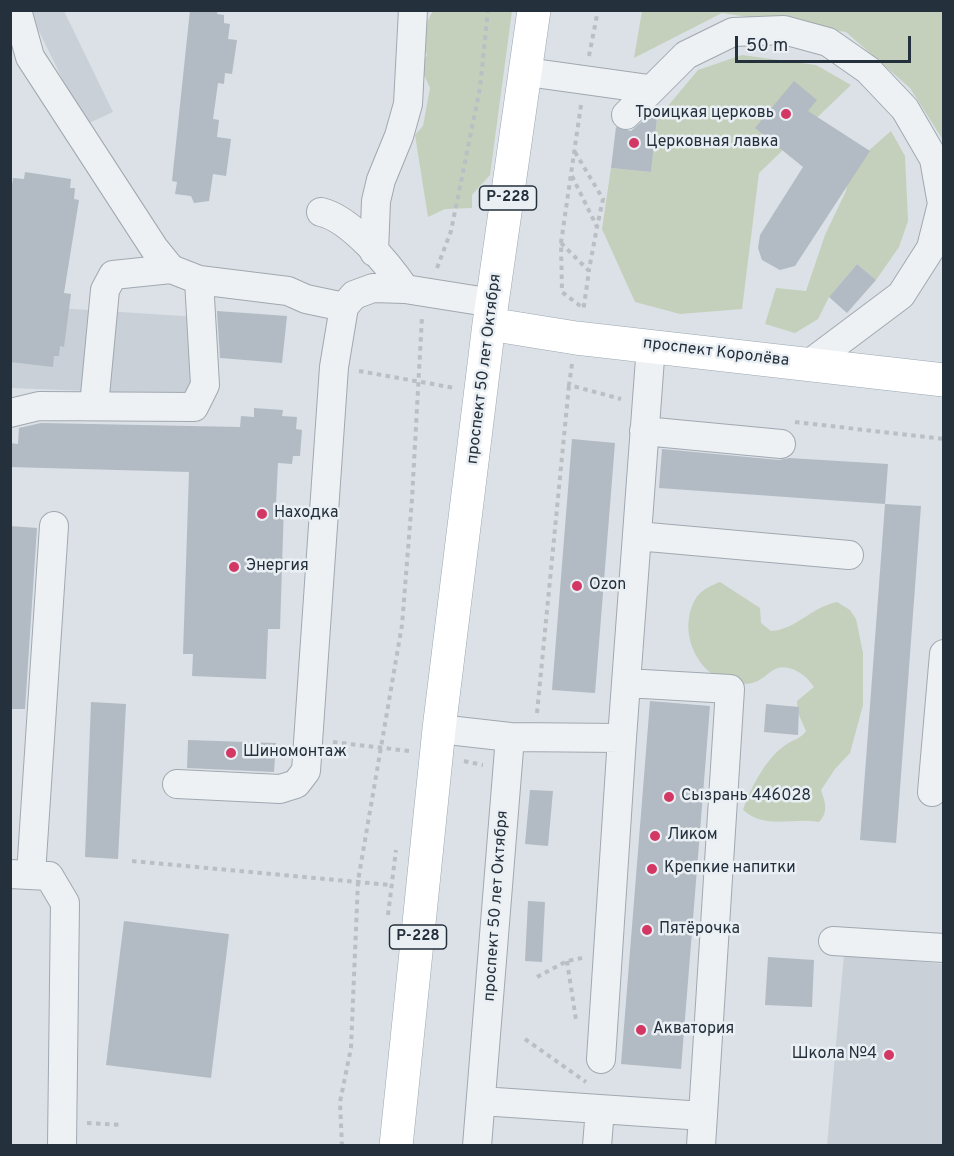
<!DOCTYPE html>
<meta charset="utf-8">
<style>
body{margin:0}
#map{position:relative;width:954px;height:1156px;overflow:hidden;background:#dbe1e6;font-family:Overpass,sans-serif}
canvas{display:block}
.frame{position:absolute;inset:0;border:12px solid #24303c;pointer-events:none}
.scale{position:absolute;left:735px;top:36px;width:176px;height:27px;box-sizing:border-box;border:3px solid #24303c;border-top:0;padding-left:8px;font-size:18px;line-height:21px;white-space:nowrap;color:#24303c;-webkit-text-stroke:4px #eaeff4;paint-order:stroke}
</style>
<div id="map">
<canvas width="954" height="1156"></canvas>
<div class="frame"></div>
<div class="scale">50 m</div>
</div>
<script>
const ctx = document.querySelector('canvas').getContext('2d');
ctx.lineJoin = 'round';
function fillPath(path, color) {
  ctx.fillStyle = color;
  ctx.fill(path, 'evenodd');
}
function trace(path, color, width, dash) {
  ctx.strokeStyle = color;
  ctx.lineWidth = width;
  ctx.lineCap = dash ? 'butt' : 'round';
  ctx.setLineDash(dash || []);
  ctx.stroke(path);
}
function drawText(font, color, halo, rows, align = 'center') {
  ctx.font = font + ' Overpass,sans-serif';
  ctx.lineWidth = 5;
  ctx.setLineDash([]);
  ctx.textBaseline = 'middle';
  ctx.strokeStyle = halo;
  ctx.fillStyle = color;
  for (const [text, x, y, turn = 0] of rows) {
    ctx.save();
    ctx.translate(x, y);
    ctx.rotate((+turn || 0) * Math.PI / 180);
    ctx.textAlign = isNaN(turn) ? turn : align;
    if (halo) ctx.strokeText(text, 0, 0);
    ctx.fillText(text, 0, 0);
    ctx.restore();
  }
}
const built = new Path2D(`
 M29,11H64L113,112L85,125Z
 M11,305L198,317L190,395L11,388Z
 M844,954L943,964V1145L827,1146Z`);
const green = new Path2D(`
 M433,11H512L490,175L472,195V208L445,209L428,217L415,135L423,126L430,88L420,66L427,55L423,44L424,27Z
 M642,11H943V140L910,88L846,32L722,13L634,58Z
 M742,55L816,65L851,85L759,173L742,309L680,314L635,302L602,229L611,168L651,172L657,119L698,70Z
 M891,131L905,156L908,221L899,247L876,280L857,264L829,297L818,319L795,333L765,324L776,288L806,291L825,235L846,191L850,167Z
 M720,582L760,608L761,623L771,631C798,629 809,608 837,602L850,610L856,619L863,653V705L850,753L835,769L821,790C825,802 829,812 819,822C792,817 766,830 743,810C750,789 767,756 787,744C795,739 800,739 806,731L798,713L797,701L814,687C808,678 800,671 789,668C771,664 767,680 752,683C710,691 679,647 691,609C696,593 705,588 720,582Z`);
const building = new Path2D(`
 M190,10H218L217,14L224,15V23L230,24L228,39L237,40L232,74L225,73L224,84L218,83L213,119L219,120L217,137L231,139L226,176L213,174L209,201L194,203L191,196L175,194L177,182L172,181Z
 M794,81L817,100L808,111L870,151L795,266L780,270L762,260L758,248L760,235L803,167L755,128Z
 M647,117L657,119L651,172L611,168L616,127L631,131Z
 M25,172L71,179L70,188H75L74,199L79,200L64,293L71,294L64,347L60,346L59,356H54L53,367L10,362V199L13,178L24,179Z
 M857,264L876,280L847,313L829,297Z
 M217,311L287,316L282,363L220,358Z
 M254,408L283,410L282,416L297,417L296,429L302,430L300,456H293L292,464L278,463L276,504H284L280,629H268L266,679L192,676L193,654H183L189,472L10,467V443L18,444L19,428L41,423L240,427L241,416L254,417Z
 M572,439L615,443L595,693L552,690Z
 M662,449L779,460L789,458L888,464L885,504L659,488Z
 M885,504L921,506L896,843L860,840Z
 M10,526L37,528L25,709H10Z
 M650,701L710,706L681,1069L621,1064Z
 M91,702L126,704L118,859L85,857Z
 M766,704L799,707L798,735L764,732Z
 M188,740L276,743L274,772L187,768Z
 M530,790L553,791L548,846L525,844Z
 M528,901L545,902L542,962L525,961Z
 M124,921L229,934L211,1078L106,1065Z
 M768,957L814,960L812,1007L765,1005Z`);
const path = new Path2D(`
 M589,56L598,10
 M581,105L561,243L562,292L583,308
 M575,152L603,199L597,227
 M572,176L597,227L589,270
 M561,243L589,271L583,312
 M437,268L451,231L480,88L488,10
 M572,364L569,385L621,399
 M359,371L455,388
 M795,422L944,439
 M537,713L569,385
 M333,742L409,751
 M464,761L483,765
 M132,861L390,885
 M388,915L396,850
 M567,961L576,1020
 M537,977L567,961L582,958
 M525,1039L586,1082
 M87,1123L123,1125
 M342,1146L340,1102L351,1048L358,881L402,625L412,499L422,317`);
const minor = new Path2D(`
 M17,10L30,57L154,248L171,269L199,280
 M527,72L649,89
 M626,115L686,55L733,32L784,30L828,42L868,70L905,109L934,159L942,204L931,248L901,295L809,364
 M321,212C351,219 388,264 405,289
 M374,252L376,201L381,180L399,136L408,104L413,10
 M651,345L626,683L730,689L701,1146
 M94,406L105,290L113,275L171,269
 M10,413L39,406L194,407L205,385L199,280L288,291L306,299L344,307
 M644,431L781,444
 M637,536L849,555
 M439,729L510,737L622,738L626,683
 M177,784L280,789L296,784L306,771L334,367L344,307L354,295L373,288L405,289L493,303
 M932,792L944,654
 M10,874L49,876L65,903L62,1146
 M31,874L54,526
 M833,941L944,948
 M601,1059L622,738
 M481,1101L703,1116
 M477,1146L510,737
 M597,1146L600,1109`);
const major = new Path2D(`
 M489,324L576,338L944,380
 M396,1146L439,729L489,324L534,10`);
const markers = [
 [786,114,6,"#d33864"],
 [634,143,6,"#d33864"],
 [262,514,6,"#d33864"],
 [234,567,6,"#d33864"],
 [577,586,6,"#d33864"],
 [231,753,6,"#d33864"],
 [669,797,6,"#d33864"],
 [655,836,6,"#d33864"],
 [652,869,6,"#d33864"],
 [647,930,6,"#d33864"],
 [641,1030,6,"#d33864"],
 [889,1055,6,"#d33864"]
];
const shields = [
 [508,198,57],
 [418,937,57]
];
const shieldNames = [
 ["Р-228",508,198],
 ["Р-228",418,937]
];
const poiNames = [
 ["Троицкая церковь",774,114,"right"],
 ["Церковная лавка",646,143],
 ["Находка",274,514],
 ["Энергия",246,567],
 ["Ozon",589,586],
 ["Шиномонтаж",243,753],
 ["Сызрань 446028",681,797],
 ["Ликом",667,836],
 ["Крепкие напитки",664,869],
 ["Пятёрочка",659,930],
 ["Акватория",653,1030],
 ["Школа №4",877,1055,"right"]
];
const streetNames = [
 ["проспект Королёва",716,353,7],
 ["проспект 50 лет Октября",485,369,-83],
 ["проспект 50 лет Октября",497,906,-86]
];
fillPath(built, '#c9d0d8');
fillPath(green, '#c4d0bb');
fillPath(building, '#b2bbc3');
trace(minor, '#a0a8b0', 30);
trace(major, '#9aa7b2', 34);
trace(path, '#b9bfc4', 4, [4.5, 4.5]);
trace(minor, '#edf1f4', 28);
trace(major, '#fff', 33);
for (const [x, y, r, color] of markers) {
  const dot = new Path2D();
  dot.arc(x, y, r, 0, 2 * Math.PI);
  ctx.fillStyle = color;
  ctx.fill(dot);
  trace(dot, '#eaeff4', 2);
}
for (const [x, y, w] of shields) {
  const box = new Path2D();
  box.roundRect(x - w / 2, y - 12, w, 24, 4.5);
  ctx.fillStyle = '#eaeff4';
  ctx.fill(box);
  trace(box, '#24303c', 1.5);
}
drawText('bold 15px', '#24303c', null, shieldNames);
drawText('16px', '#24303c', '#eaeff4', poiNames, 'left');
drawText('16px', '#24303c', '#eaeff4', streetNames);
</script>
